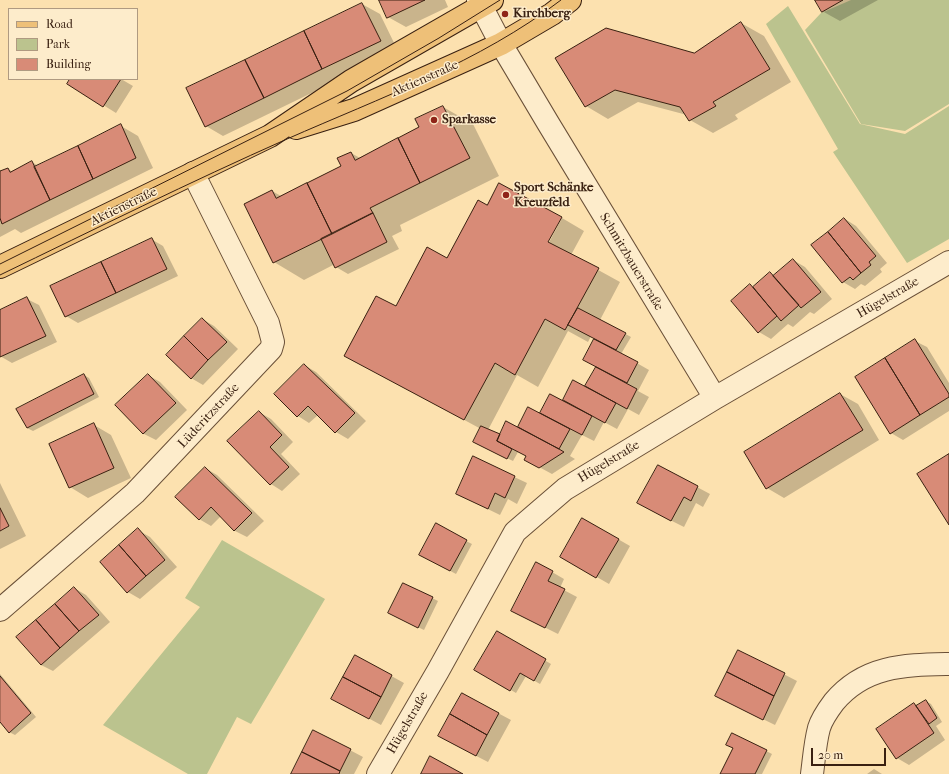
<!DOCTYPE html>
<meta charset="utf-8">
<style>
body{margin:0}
#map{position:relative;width:949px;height:774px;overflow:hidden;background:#fce1af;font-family:"IM FELL French Canon",serif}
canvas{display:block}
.legend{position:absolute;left:8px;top:8px;width:130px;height:72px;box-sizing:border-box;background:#fdeccb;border:1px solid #af9a81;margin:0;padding:5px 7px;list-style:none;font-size:12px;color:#392011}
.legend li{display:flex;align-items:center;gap:8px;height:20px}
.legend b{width:20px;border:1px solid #af9a81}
.scale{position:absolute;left:811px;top:748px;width:75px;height:18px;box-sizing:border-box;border:2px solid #392011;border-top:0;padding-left:5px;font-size:12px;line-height:14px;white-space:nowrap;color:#392011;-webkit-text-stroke:3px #fdeccb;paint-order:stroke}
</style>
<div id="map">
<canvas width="949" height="774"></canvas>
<ul class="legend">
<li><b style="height:5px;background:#eec078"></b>Road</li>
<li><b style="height:11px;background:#bbc38e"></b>Park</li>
<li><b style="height:11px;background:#d88b77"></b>Building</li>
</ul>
<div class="scale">20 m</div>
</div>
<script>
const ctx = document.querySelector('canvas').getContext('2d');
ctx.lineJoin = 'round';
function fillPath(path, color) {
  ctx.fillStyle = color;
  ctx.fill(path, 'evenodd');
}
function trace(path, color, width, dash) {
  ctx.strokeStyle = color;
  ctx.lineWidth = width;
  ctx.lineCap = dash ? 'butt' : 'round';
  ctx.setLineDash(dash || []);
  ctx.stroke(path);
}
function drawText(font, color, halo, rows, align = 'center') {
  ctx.font = font + ' "IM FELL French Canon",serif';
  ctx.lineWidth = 3;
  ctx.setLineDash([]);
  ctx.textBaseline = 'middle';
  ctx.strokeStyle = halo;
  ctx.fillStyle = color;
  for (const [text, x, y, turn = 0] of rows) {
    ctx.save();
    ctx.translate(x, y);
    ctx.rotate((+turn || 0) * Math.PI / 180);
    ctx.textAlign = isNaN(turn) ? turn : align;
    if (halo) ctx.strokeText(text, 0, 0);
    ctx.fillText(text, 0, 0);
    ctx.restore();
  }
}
const green = new Path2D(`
 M851,0H949V104L905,131L861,124L805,30L821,13Z
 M788,6L860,124L905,134L949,106V239L907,263L833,152L838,149L766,24Z
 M222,540L325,599L251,724L237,717L207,774H188L103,725L200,607L185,598Z`);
const shadow = new Path2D(`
 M380,0H445L448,7L406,27L388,17Z
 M816,0H878L840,21L822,11Z
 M362,4L380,14L398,51L223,136L206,126Z
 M741,23L764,36L791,82L735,115L738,119L713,133L690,120L687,115L638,102L608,119L586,106L556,59L694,54Z
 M71,79H121L133,86L116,113L68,83Z
 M443,107L473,124L499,176L400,225L402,231L392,236L399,249L348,274L336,267L335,264L304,280L274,262L272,191L281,196L342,166L351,153L360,158L421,128L417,120Z
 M121,126L138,136L153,168L21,233L15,229L0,237V173L8,169L13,172L32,162L38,166Z
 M562,218L584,231L571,255L620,282L600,320L631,337L621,354L649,370L638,391L649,397L639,415L628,409L617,429L604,422L594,441L582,435L570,456L575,459L552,474L526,460L527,456L518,452L513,461L480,445L481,429L368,368L396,308L447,259L547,246ZM568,331L588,342L591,336L595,338L584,359L597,367L586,388L574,382L563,402L551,395L541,415L529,408L518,428L500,435L488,430L517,375L538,387Z
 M845,219L856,226L887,263L880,269L882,272L865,286L861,284L855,289L843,282Z
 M151,239L163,246L178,276L78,323L66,316Z
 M793,260L805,267L832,299L814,314L810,312L793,327L788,324L771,339L759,332L750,286L754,288L771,273L774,276Z
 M27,299L39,305L57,342L12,363L0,356V311Z
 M202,319L214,326L238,349L203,385L191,378Z
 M915,341L927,347L949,383V411L903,440L891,433Z
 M304,365L316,372L366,421L348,439L336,432L318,415L309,423L298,416Z
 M84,375L89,378L99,397L33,431L27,428Z
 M148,375L160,382L187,410L156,440L144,434L117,405Z
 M840,394L858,404L879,440L784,498L767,488Z
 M259,412L271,419L293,442L281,454L300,474L282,491L271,484Z
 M94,425L111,435L131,478L88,498L70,487Z
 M474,458L527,483L517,504L508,499L500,515L457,494Z
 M658,466L710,494L703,507L696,503L684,527L650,510Z
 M205,468L217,475L264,521L247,537L235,531L221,516L211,526L199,519Z
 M0,483L26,536L0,549Z
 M583,519L630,546L609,584L562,557Z
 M138,530L150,537L177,567L140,599L128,592L101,562Z
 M466,541L472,544L456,574L426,558Z
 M552,572L564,579L560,588L577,597L558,634L524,617Z
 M404,584L438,601L424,630L395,616Z
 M74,588L86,595L110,622L53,671L41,665Z
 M497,632L551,664L540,684L526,676L516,693L475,669Z
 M739,651L797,681L775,725L728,702Z
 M355,656L404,683L381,725L344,705Z
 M0,674L36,717L15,735L9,732L0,721Z
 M462,694L511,720L488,762L451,743Z
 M926,701L931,704L942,722L936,726L945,740L909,765L897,758L914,704L918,706Z
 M314,731L363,757L354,774H292Z
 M733,734L772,754L762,774H721L734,748Z
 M874,769L882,774H867Z`);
const building = new Path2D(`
 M379,0H425L387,18Z
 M815,0H843L822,12Z
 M362,3L381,41L322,69L304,31Z
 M741,22L770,69L713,102L716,106L689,121L680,107L615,90L585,107L555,58L606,28L694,53Z
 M304,31L322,69L264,98L245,60Z
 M245,60L264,98L205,127L186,88Z
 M70,79H121L103,107L67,84Z
 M443,106L470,158L420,183L398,138L419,127L415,119Z
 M121,124L136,158L93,179L78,146Z
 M398,138L420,183L370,208L373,213L332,234L307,183L341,166L337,158L351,152L355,160Z
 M78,146L93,179L50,200L34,167Z
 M32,161L50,200L2,224L0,218V171L8,168L10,172Z
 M307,183L332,234L273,263L244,204L272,190L276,198Z
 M499,183L562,217L548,242L599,268L565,330L545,319L515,375L495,363L464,420L344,356L376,296L396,306L427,247L447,258L478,200L487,205Z
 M373,213L387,242L335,268L321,239Z
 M844,218L876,256L869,262L871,265L861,273L828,232Z
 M828,232L861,273L853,280L850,277L842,283L811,245Z
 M152,238L167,269L116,293L101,262Z
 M793,259L821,292L801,308L773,276Z
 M101,262L116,293L65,317L50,286Z
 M770,272L799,305L781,321L753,287Z
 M750,284L777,316L758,333L731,301Z
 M27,297L46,336L0,357V310Z
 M578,308L626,333L616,350L568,325Z
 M202,318L227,342L208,360L184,336Z
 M184,336L208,360L191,379L166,355Z
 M594,339L638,362L627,383L583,360Z
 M915,339L949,394V397L920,415L885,358Z
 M885,358L920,415L890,434L855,377Z
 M304,364L355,413L335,433L308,406L297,417L274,394Z
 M596,367L637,389L627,409L585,386Z
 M84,374L94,394L27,428L16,409Z
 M148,374L176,403L143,434L115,405Z
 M573,380L616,403L605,423L563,400Z
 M840,393L863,430L766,489L744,452Z
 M550,394L592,416L582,435L540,413Z
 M528,407L570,429L559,449L518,427Z
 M259,411L282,435L270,447L289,467L270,485L227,441Z
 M506,421L559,449L564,452L539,468L524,460L526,456L497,441Z
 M94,423L114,468L69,488L49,444Z
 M481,426L500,434L497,441L512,449L507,459L473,442Z
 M949,454V525L917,474Z
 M473,456L515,476L505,498L495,493L488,509L456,494Z
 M658,465L698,486L691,501L684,497L671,521L637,503Z
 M205,467L252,513L234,531L211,507L199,520L175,497Z
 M0,508L9,526L0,531Z
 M582,518L619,539L596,578L560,557Z
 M436,523L467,540L450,571L419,555Z
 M138,528L165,560L146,576L119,545Z
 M119,545L146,576L127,593L100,562Z
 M536,562L553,571L548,581L565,589L545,628L511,611Z
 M403,583L433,597L418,628L388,613Z
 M74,587L99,615L79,631L55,604Z
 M55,604L79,631L60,648L36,620Z
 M36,620L60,648L41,665L16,637Z
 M497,631L546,659L534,681L520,673L510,691L474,670Z
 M738,650L785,673L774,696L727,672Z
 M355,655L392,675L381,697L343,677Z
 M727,672L774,696L763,720L715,696Z
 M0,676L31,713L9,733L0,722Z
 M343,677L381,697L369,719L331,699Z
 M462,693L499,713L487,735L450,714Z
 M926,700L937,718L929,724L916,706Z
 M914,703L934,733L896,759L876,729Z
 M450,714L487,735L476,756L438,736Z
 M313,730L351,749L340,771L302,752Z
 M732,733L767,750L755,774H720L733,748L726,745Z
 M302,752L340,771L339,774H291Z
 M430,756L463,774H421Z`);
const street = new Path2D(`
 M478,0L501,44L548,123L715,398
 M0,610L135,493L271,349L273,342L268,323L193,173
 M378,774L438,671L515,532L565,489L715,398L949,262
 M812,774C814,759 815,743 819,728C822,718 828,710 834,702C865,665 905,665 949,664`);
const primary = new Path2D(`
 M296,128L354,110L501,44L552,14L570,0
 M0,267L270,136L351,81L492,0`);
const tram = new Path2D(`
 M0,264L347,91L439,38L500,0
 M0,275C95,229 190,182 287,139C380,98 480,62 561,0`);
const markers = [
 [505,14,4,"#8f2418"],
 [434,120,4,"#8f2418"],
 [506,195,4,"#8f2418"]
];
const poiNames = [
 ["Kirchberg",513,14],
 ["Sparkasse",442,120],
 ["Sport Schänke",514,188],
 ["Kreuzfeld",514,203]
];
const streetNames = [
 ["Aktienstraße",425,79,-24],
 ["Aktienstraße",124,207,-26],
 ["Schmitzbauerstraße",631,262,59],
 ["Hügelstraße",888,298,-30],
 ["Lüderitzstraße",209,416,-47],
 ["Hügelstraße",609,462,-31],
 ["Hügelstraße",408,723,-60]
];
fillPath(green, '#bbc38e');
fillPath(shadow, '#0003');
fillPath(building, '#d88b77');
trace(building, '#392011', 1);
trace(street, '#6a5038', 24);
trace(primary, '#392011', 24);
trace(street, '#fdeccb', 22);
trace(primary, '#eec078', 22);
trace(tram, '#392011', 1);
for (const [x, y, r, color] of markers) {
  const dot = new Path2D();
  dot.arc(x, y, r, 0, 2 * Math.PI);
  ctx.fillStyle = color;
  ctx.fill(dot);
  trace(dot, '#fdeccb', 1.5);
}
drawText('bold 13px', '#392011', '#fdeccb', poiNames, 'left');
drawText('13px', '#392011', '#fdeccb', streetNames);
</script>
